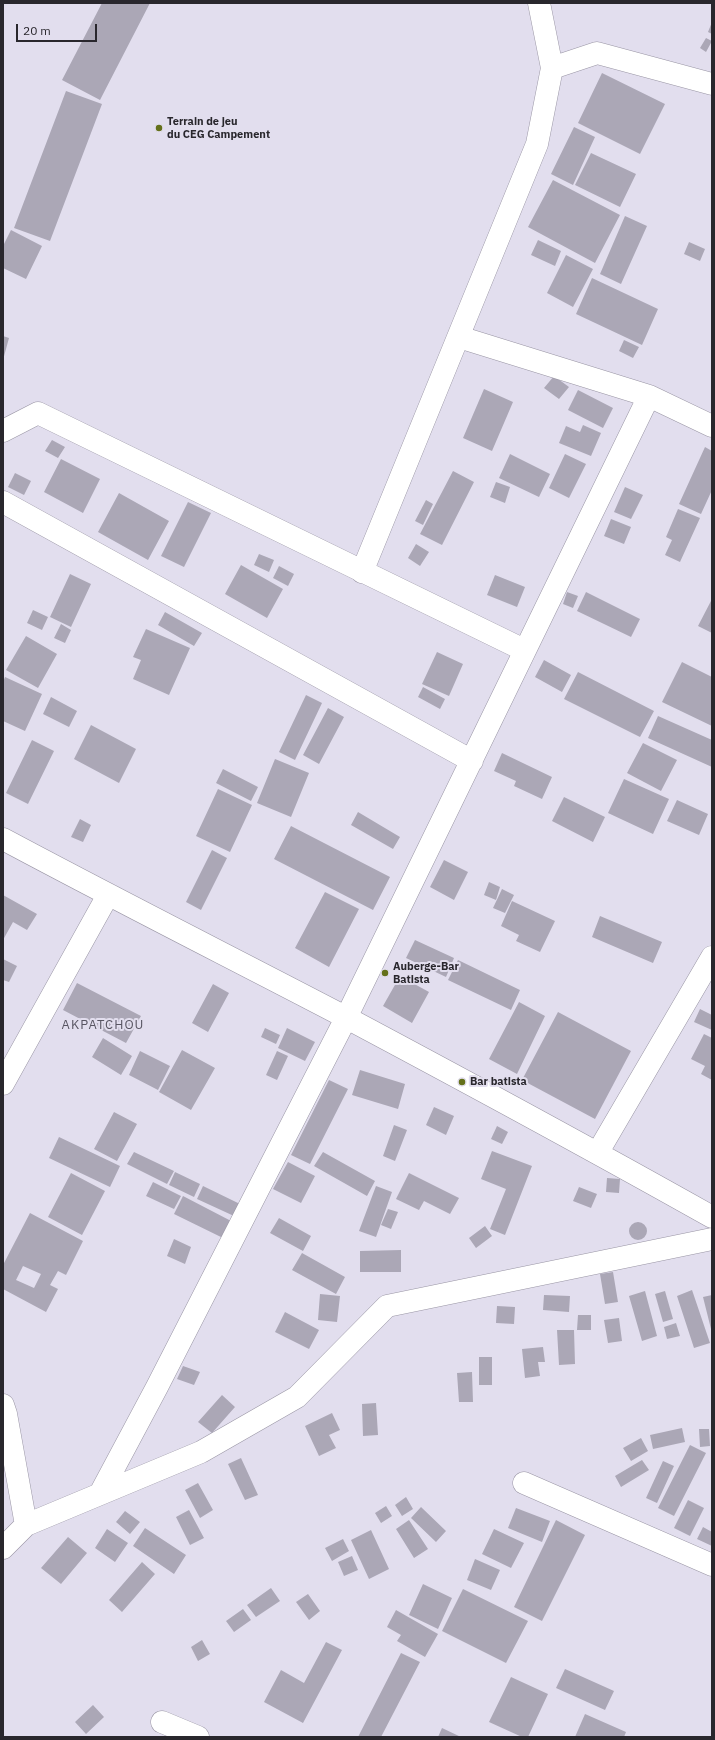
<!DOCTYPE html>
<style>
body{margin:0}
#map{position:relative;width:715px;height:1740px;overflow:hidden;background:#e2deee;font-family:"IBM Plex Sans",sans-serif}
canvas{display:block}
.frame{position:absolute;inset:0;border:4px solid #29272d;pointer-events:none}
.scale{position:absolute;left:16px;top:24px;width:81px;height:18px;box-sizing:border-box;border:2px solid #29272d;border-top:0;padding-left:5px;font-size:12px;line-height:14px;white-space:nowrap;color:#29272d;-webkit-text-stroke:3px #e2deee;paint-order:stroke}
</style>
<div id="map">
<canvas width="715" height="1740"></canvas>
<div class="frame"></div>
<div class="scale">20 m</div>
</div>
<script>
const ctx = document.querySelector('canvas').getContext('2d');
ctx.lineJoin = 'round';
function fillPath(path, color) {
  ctx.fillStyle = color;
  ctx.fill(path, 'evenodd');
}
function trace(path, color, width, dash) {
  ctx.strokeStyle = color;
  ctx.lineWidth = width;
  ctx.lineCap = dash ? 'butt' : 'round';
  ctx.setLineDash(dash || []);
  ctx.stroke(path);
}
function drawText(font, color, halo, rows, align = 'center') {
  ctx.font = font + ' "IBM Plex Sans",sans-serif';
  ctx.lineWidth = 4;
  ctx.setLineDash([]);
  ctx.textBaseline = 'middle';
  ctx.strokeStyle = halo;
  ctx.fillStyle = color;
  for (const [text, x, y, turn = 0] of rows) {
    ctx.save();
    ctx.translate(x, y);
    ctx.rotate((+turn || 0) * Math.PI / 180);
    ctx.textAlign = isNaN(turn) ? turn : align;
    if (halo) ctx.strokeText(text, 0, 0);
    ctx.fillText(text, 0, 0);
    ctx.restore();
  }
}
const building = new Path2D(`
 M102,3H150L100,100L62,80Z
 M712,22V34L708,32Z
 M706,38L712,41L706,52L700,48Z
 M602,73L665,104L640,154L578,123Z
 M66,91L102,104L50,241L14,228Z
 M574,127L595,137L573,185L551,174Z
 M591,153L636,174L620,207L575,185Z
 M553,180L620,215L595,263L528,227Z
 M625,216L647,226L621,284L600,274Z
 M11,230L42,246L26,279L3,268V246Z
 M538,240L561,251L555,266L531,255Z
 M689,242L705,249L700,261L684,254Z
 M566,255L593,269L573,307L547,293Z
 M592,278L658,309L642,345L576,314Z
 M3,336L9,338L3,360Z
 M624,340L639,347L633,358L619,351Z
 M554,376L569,387L559,399L544,388Z
 M484,389L513,402L492,451L463,438Z
 M578,390L613,408L603,428L568,410Z
 M583,425L601,433L591,456L559,443L566,426L580,432Z
 M52,440L65,447L58,458L45,451Z
 M705,447L712,451V490L701,514L679,504Z
 M510,454L550,474L539,497L499,478Z
 M565,454L586,464L569,498L549,488Z
 M61,459L100,479L83,513L44,492Z
 M453,471L474,482L442,545L420,534Z
 M15,473L31,481L24,495L8,487Z
 M496,482L510,487L505,503L490,497Z
 M625,487L643,495L631,519L614,512Z
 M119,493L169,521L148,560L98,532Z
 M426,500L433,504L423,525L415,521Z
 M188,502L211,513L184,567L161,556Z
 M678,509L700,518L680,562L665,555L672,540L666,537Z
 M611,519L631,527L624,544L604,536Z
 M416,544L429,552L420,566L408,558Z
 M259,554L274,560L269,572L254,565Z
 M241,565L283,589L267,618L225,594Z
 M279,566L294,574L288,586L273,578Z
 M70,574L91,584L71,627L50,617Z
 M495,575L525,587L517,607L487,595Z
 M567,592L578,596L573,608L563,604Z
 M586,592L640,619L631,637L577,611Z
 M712,599V633L698,626Z
 M33,610L48,617L42,630L27,623Z
 M165,612L202,633L194,646L158,625Z
 M61,624L71,630L65,643L54,638Z
 M146,629L190,648L169,695L133,679L141,660L133,657Z
 M26,636L57,654L38,688L6,670Z
 M437,652L463,664L449,696L422,684Z
 M544,660L571,675L562,692L535,677Z
 M682,662L712,677V726L662,702Z
 M578,672L654,711L640,737L564,699Z
 M5,677L42,694L25,731L3,721V682Z
 M423,687L445,699L440,709L418,697Z
 M306,695L322,703L295,760L279,752Z
 M51,697L77,711L69,727L43,714Z
 M328,708L344,717L319,764L303,755Z
 M658,716L712,740V767L648,738Z
 M91,725L136,749L119,783L74,759Z
 M32,740L54,751L28,804L6,793Z
 M643,743L677,760L661,791L627,773Z
 M502,753L552,777L542,799L514,786L516,781L494,771Z
 M275,759L309,773L291,817L257,803Z
 M223,769L258,787L251,801L216,783Z
 M624,779L669,799L653,834L608,813Z
 M218,789L252,805L230,852L196,836Z
 M564,797L605,817L593,842L552,821Z
 M677,800L708,814L699,835L667,821Z
 M358,812L400,837L393,849L351,825Z
 M80,819L91,825L83,842L71,837Z
 M291,826L390,877L373,910L274,859Z
 M212,850L227,858L201,910L186,902Z
 M444,860L468,872L454,900L430,887Z
 M489,882L500,887L496,900L484,895Z
 M502,889L514,895L505,913L493,908Z
 M325,892L359,909L329,967L295,948Z
 M3,895L37,914L27,930L13,922L3,940Z
 M512,901L555,921L540,952L516,941L519,935L501,926Z
 M600,916L662,942L653,963L592,937Z
 M415,940L454,958L446,977L406,958Z
 M3,959L17,966L9,982L3,980Z
 M458,960L520,990L511,1010L448,980Z
 M400,976L429,992L412,1023L383,1006Z
 M77,983L141,1016L126,1043L63,1010Z
 M213,984L229,993L208,1032L192,1023Z
 M519,1002L545,1016L517,1074L489,1059Z
 M700,1009L712,1015V1030L694,1022Z
 M558,1012L631,1051L595,1119L522,1080Z
 M265,1028L280,1035L276,1044L261,1037Z
 M287,1028L315,1042L305,1061L278,1048Z
 M704,1034L712,1038V1080L701,1074L705,1066L691,1059Z
 M103,1038L132,1056L121,1075L92,1057Z
 M182,1050L215,1068L191,1110L159,1092Z
 M140,1051L170,1066L158,1090L129,1075Z
 M277,1051L288,1056L277,1080L266,1075Z
 M360,1070L405,1084L398,1109L352,1095Z
 M329,1080L348,1089L310,1164L291,1155Z
 M434,1107L454,1116L446,1135L426,1125Z
 M114,1112L137,1124L117,1161L94,1149Z
 M394,1125L407,1130L395,1161L383,1156Z
 M497,1126L508,1132L502,1144L491,1139Z
 M59,1137L120,1166L110,1187L49,1158Z
 M492,1151L532,1166L505,1235L490,1229L506,1189L481,1179Z
 M134,1152L174,1171L167,1184L127,1164Z
 M323,1152L375,1181L367,1196L314,1166Z
 M288,1162L315,1176L301,1203L273,1189Z
 M175,1172L200,1184L194,1197L169,1185Z
 M71,1173L105,1191L82,1235L48,1217Z
 M409,1173L459,1198L450,1214L424,1201L419,1210L396,1199Z
 M607,1178L620,1179L619,1193L606,1192Z
 M153,1182L181,1196L174,1209L146,1196Z
 M203,1186L240,1204L234,1216L197,1199Z
 M376,1186L392,1192L376,1237L359,1231Z
 M579,1187L597,1194L591,1208L573,1201Z
 M183,1196L233,1222L225,1239L174,1214Z
 M388,1209L398,1212L391,1229L381,1225Z
 M30,1213L83,1241L66,1275L58,1271L50,1285L58,1289L46,1312L3,1289V1265ZM23,1266L41,1274L34,1288L16,1280Z
 M279,1218L311,1236L303,1251L270,1233Z
 M629 1231a9 9 0 1 1 18 0a9 9 0 1 1-18 0Z
 M485,1226L492,1236L476,1248L469,1238Z
 M174,1239L191,1247L185,1264L167,1256Z
 M401,1250V1272H360V1251Z
 M302,1253L345,1277L336,1294L292,1270Z
 M613,1272L618,1302L605,1304L600,1274Z
 M692,1290L710,1343L694,1348L677,1296Z
 M645,1291L657,1336L642,1341L629,1296Z
 M665,1291L673,1319L663,1322L655,1294Z
 M320,1294L340,1296L337,1322L318,1320Z
 M544,1295L570,1296L569,1312L543,1310Z
 M712,1295V1329H711L703,1297Z
 M497,1306L515,1307L514,1324L496,1323Z
 M285,1312L319,1330L309,1349L275,1332Z
 M578,1315H591V1330H577Z
 M619,1318L622,1341L608,1343L604,1320Z
 M676,1323L680,1336L667,1339L664,1327Z
 M557,1330H574L575,1364L559,1365Z
 M543,1347L545,1362H538L540,1376L525,1378L522,1349Z
 M479,1357H492V1385H479Z
 M183,1366L200,1372L194,1385L177,1379Z
 M472,1372L473,1402H459L457,1373Z
 M222,1395L235,1407L212,1433L198,1422Z
 M376,1403L378,1435L363,1436L362,1404Z
 M332,1413L340,1430L329,1435L336,1448L319,1456L305,1426Z
 M682,1428L685,1442L653,1449L650,1435Z
 M699,1429H709L710,1446L700,1447Z
 M641,1438L648,1451L631,1461L623,1448Z
 M690,1445L706,1453L674,1516L658,1508Z
 M241,1458L258,1495L245,1500L228,1464Z
 M642,1460L649,1470L621,1487L615,1476Z
 M663,1461L674,1466L657,1503L646,1498Z
 M198,1483L213,1510L200,1518L185,1490Z
 M406,1497L413,1509L402,1516L395,1505Z
 M688,1500L704,1508L690,1536L674,1528Z
 M386,1506L392,1516L381,1523L375,1513Z
 M421,1507L446,1531L436,1542L411,1518Z
 M516,1508L550,1521L542,1542L508,1528Z
 M189,1510L204,1538L190,1545L176,1517Z
 M125,1511L140,1522L130,1534L116,1522Z
 M409,1520L428,1549L414,1558L396,1529Z
 M556,1520L585,1535L542,1621L514,1607Z
 M703,1527L712,1532V1546L697,1539Z
 M145,1528L186,1555L174,1574L133,1546Z
 M107,1529L128,1543L115,1562L95,1548Z
 M494,1529L524,1543L511,1568L482,1554Z
 M371,1530L389,1569L369,1579L351,1540Z
 M68,1537L87,1553L61,1584L41,1568Z
 M343,1539L349,1551L332,1561L325,1548Z
 M352,1556L358,1570L344,1576L338,1562Z
 M475,1559L500,1570L491,1590L467,1580Z
 M142,1562L155,1574L122,1612L109,1600Z
 M423,1584L452,1598L438,1629L409,1615Z
 M271,1588L280,1601L256,1617L247,1605Z
 M463,1589L528,1621L506,1663L442,1631Z
 M308,1594L320,1611L309,1620L296,1602Z
 M243,1609L251,1620L234,1632L226,1621Z
 M396,1610L438,1634L425,1657L397,1641L401,1635L387,1627Z
 M202,1640L210,1654L198,1661L191,1647Z
 M326,1642L342,1650L303,1723L264,1702L281,1670L304,1683Z
 M401,1653L420,1662L381,1737H358Z
 M565,1669L614,1691L605,1710L556,1688Z
 M511,1677L548,1694L528,1737H522L489,1722Z
 M93,1705L104,1717L86,1734L75,1722Z
 M585,1714L626,1732L624,1737H575Z
 M442,1728L461,1737H438Z`);
const street = new Path2D(`
 M539,3L552,68
 M459,337L649,396L712,426
 M3,431L38,413L524,650
 M3,502L472,761
 M362,572L537,144L552,68L597,53L712,84
 M3,839C117,900 232,958 347,1018C469,1083 591,1149 712,1217
 M3,1084L108,895
 M598,1152L712,957
 M3,1405L6,1414L26,1525
 M524,1483L712,1565
 M101,1492L157,1387L346,1018L649,396
 M3,1548L26,1525L201,1452L297,1397L387,1306L712,1239
 M162,1722L198,1737`);
const markers = [
 [159,128,4,"#64701a"],
 [385,973,4,"#64701a"],
 [462,1082,4,"#64701a"]
];
const poiNames = [
 ["Terrain de jeu",167,122],
 ["du CEG Campement",167,135],
 ["Auberge-Bar",393,967],
 ["Batista",393,980],
 ["Bar batista",470,1082]
];
const quarterNames = [
 ["AKPATCHOU",103,1025]
];
fillPath(building, '#aba7b6');
trace(street, '#9995a4', 23);
trace(street, '#fff', 22);
for (const [x, y, r, color] of markers) {
  const dot = new Path2D();
  dot.arc(x, y, r, 0, 2 * Math.PI);
  ctx.fillStyle = color;
  ctx.fill(dot);
  trace(dot, '#e2deee', 1.5);
}
drawText('bold 11px', '#29272d', '#e2deee', poiNames, 'left');
ctx.letterSpacing = '1px';
drawText('13px', '#585562', '#e2deee', quarterNames);
ctx.letterSpacing = '0px';
</script>
